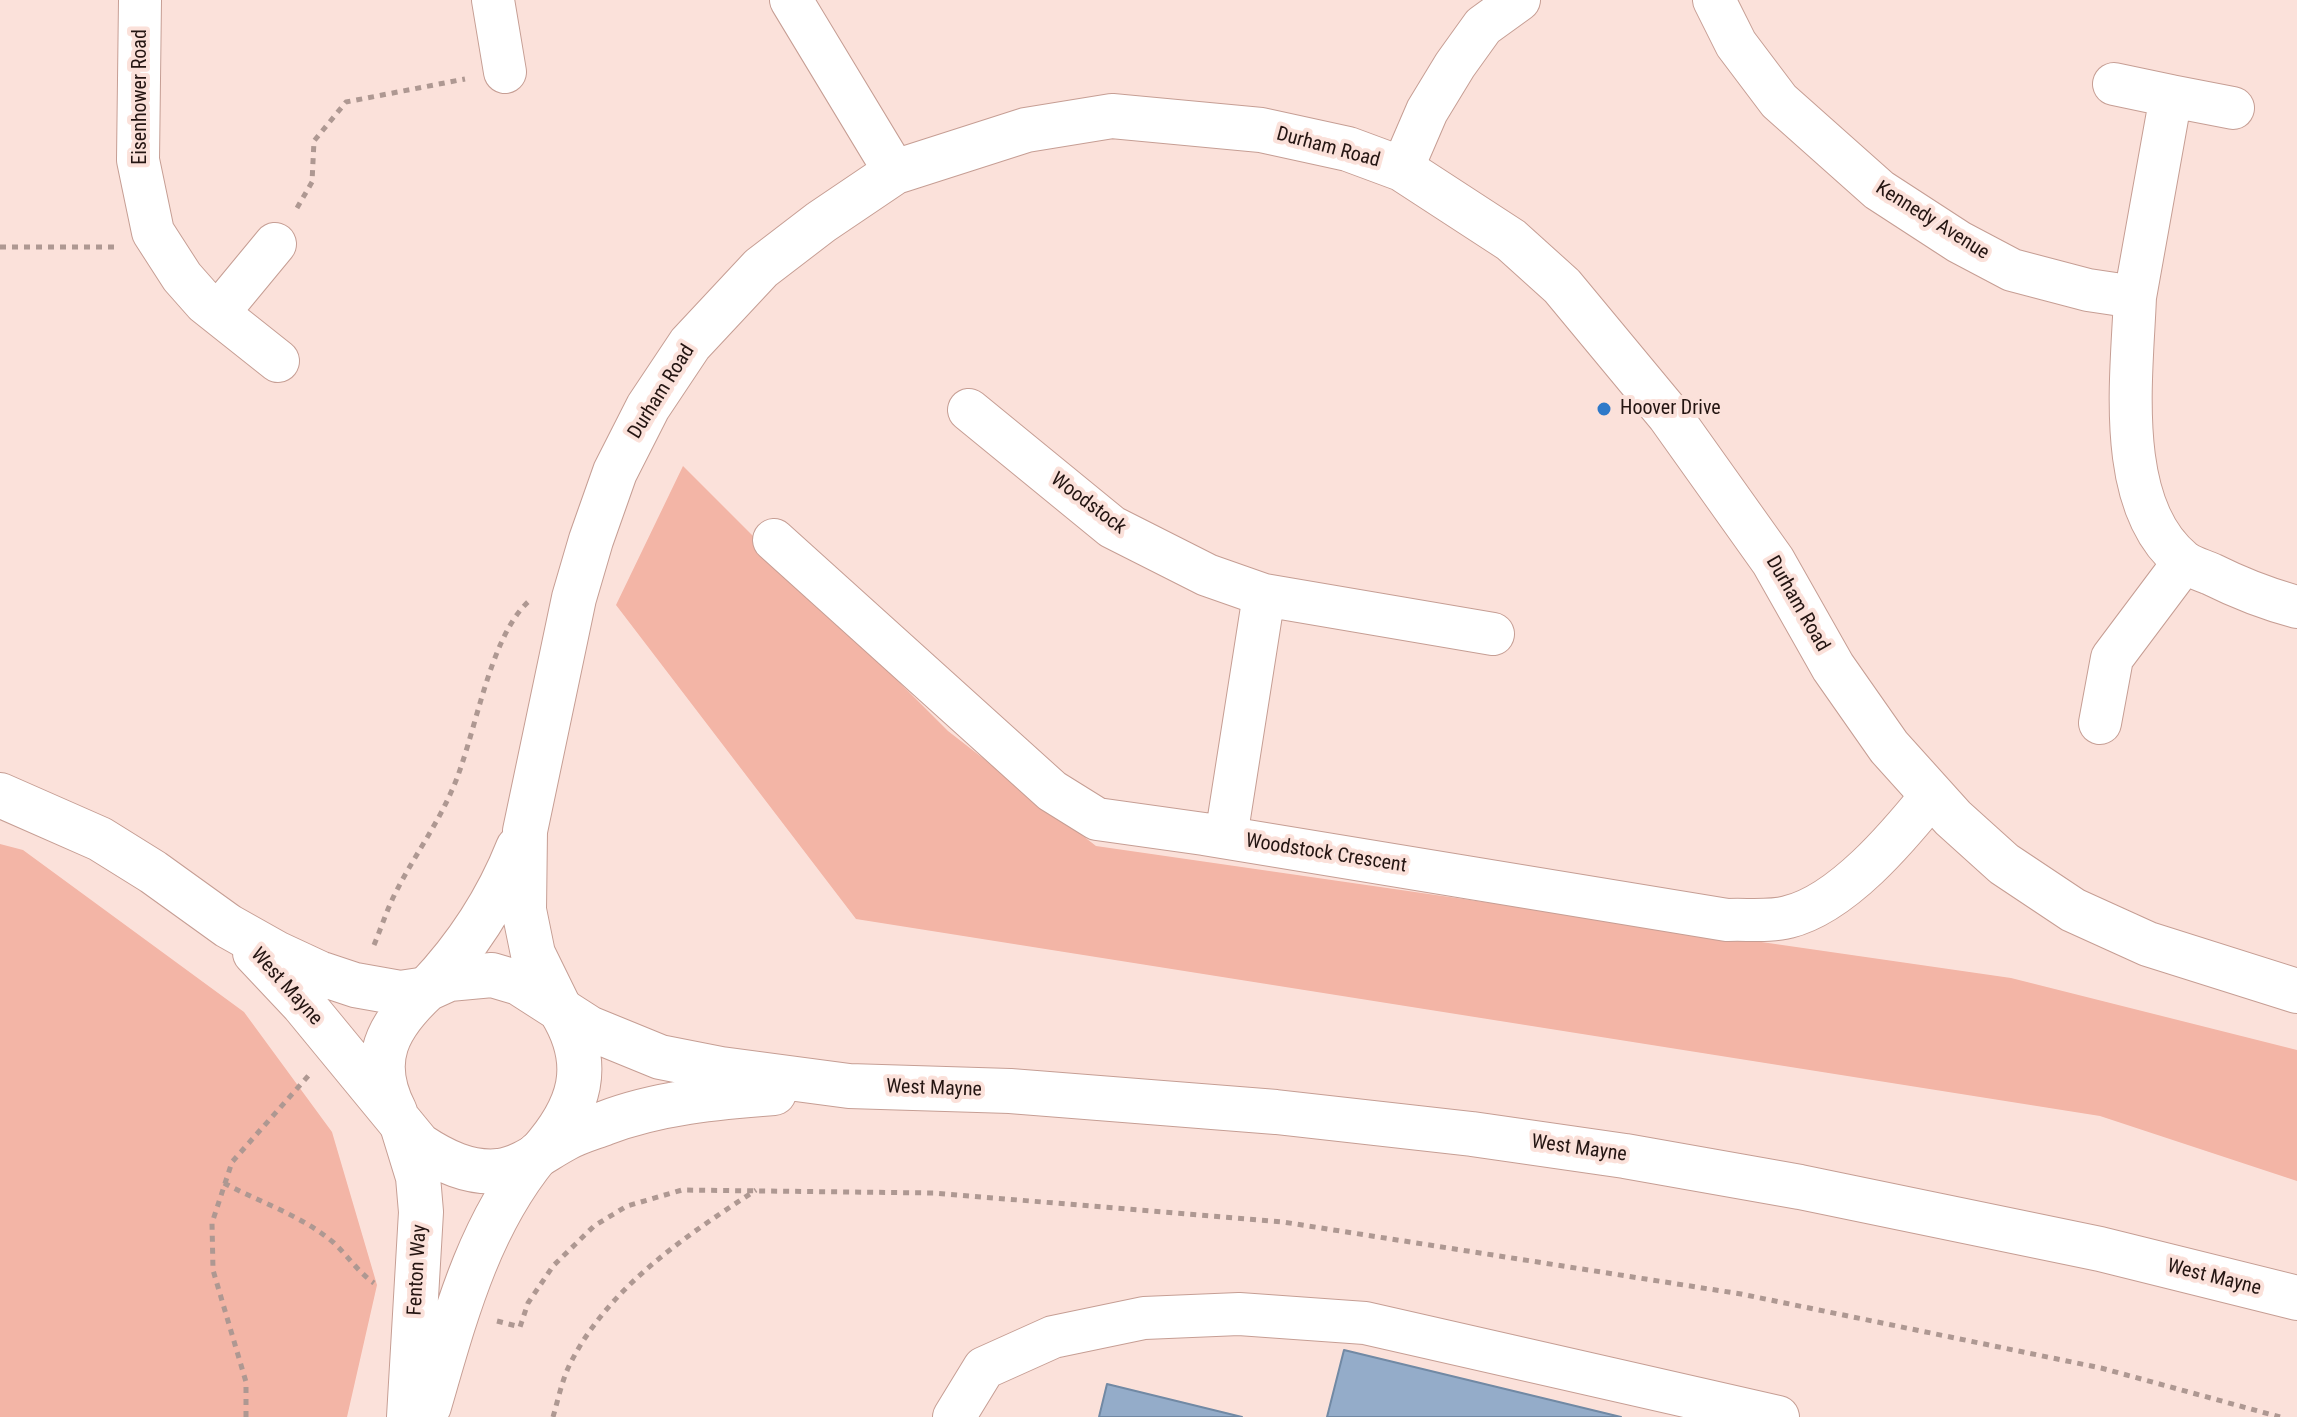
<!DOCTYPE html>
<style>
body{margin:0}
canvas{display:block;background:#fbe1da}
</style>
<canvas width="2297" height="1417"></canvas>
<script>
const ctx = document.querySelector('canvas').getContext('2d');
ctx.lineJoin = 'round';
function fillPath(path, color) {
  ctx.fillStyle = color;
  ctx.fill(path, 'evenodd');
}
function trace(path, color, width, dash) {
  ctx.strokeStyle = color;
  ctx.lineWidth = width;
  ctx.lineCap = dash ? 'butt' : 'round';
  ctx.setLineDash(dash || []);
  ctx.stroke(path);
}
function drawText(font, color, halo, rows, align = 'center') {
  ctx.font = font + ' "Roboto Condensed",sans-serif';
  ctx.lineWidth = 8;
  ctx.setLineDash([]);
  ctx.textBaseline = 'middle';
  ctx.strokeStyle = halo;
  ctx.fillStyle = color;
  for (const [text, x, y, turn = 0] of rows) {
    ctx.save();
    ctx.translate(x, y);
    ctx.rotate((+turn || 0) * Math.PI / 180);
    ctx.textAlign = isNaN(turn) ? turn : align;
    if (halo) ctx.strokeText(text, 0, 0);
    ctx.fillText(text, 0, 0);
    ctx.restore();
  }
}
const green = new Path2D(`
 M683,466L948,731L1096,846L2011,978L2297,1050V1181L2100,1116L856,919L616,605Z
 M0,844L23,850L244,1012L332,1132L377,1285L347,1417H0Z`);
const building = new Path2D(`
 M1344,1350L1621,1417H1327Z
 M1107,1384L1242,1417H1099Z`);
const path = new Path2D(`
 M297,208L312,182L314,141L346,102L465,79
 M0,247H115
 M374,945C382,926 388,906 398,888C415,855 437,825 452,790C475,740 488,639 528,602
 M224,1183C261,1203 301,1215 334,1243C348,1256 358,1272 374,1283
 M497,1321L520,1327L528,1303L553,1266L594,1226L627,1206L682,1190L934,1193L1283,1222L1741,1294L2101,1368L2280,1417
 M246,1417V1382L213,1270L212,1223L232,1162L309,1075
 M553,1417C558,1400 562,1380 570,1364C609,1286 686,1236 756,1190`);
const minor = new Path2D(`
 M140,0L138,160L153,232L182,277L205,303L278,361
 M493,0L505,72
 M791,0L895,172
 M1714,0L1736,44L1779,101L1879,190L1959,242L2012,270L2088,290L2135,297C2132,376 2114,505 2183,561C2190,567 2202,570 2211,574C2239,588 2267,599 2297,607
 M2114,84L2171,96L2135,297
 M2171,96L2233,108
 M1402,169L1427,111L1455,65L1483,26L1519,0
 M218,313L275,244
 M969,410L1112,527L1207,575L1264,595L1493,634
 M774,540L1052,791L1097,819L1204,834L1727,920C1746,919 1770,922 1788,917C1842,904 1898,837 1932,795
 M2100,723L2112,658L2184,562
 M1226,837L1264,595
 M954,1417L984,1368L1053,1337L1144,1318L1239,1314L1365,1323L1778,1417`);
const tertiary = new Path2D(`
 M427,989C466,948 497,901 518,848
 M561,1011L533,954L524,910L525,831L574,598L591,540L615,472L648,407L690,344L761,268L821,222L895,172L1026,130L1112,116L1261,130L1348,149L1402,169L1511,240L1562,286L1669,415L1773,561L1833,667L1889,747L1953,818L2004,864L2073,910L2148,944L2297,991
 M402,1125L418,1177L421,1212L409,1417
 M429,1406C455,1317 478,1227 538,1154`);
const secondary = new Path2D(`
 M0,795L100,839L153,872L228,926L276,953L319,973L355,985L400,993L427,989L449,979L492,975L519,983L589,1028L660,1057L721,1069L849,1086L1010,1091L1276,1112L1472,1134L1625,1156L1800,1187L2100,1249L2297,1298
 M255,953L303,1004L419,1145C443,1161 469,1174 499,1171C523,1168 544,1150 565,1139C577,1132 592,1128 605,1123C657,1103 718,1097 774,1093
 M395,1112C368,1060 388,1025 427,989
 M540,1153C580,1108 594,1065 561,1011`);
const markers = [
 [1604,409,8,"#2e79c9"]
];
const streetNames = [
 ["Eisenhower Road",141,97,-90],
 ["Durham Road",1328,148,15],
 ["Kennedy Avenue",1932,221,32],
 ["Durham Road",662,392,-58],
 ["Woodstock",1088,504,37],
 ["Durham Road",1797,604,60],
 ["Woodstock Crescent",1326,854,9],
 ["West Mayne",286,987,48],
 ["West Mayne",934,1089,2],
 ["West Mayne",1579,1149,8],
 ["Fenton Way",418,1270,-87],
 ["West Mayne",2214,1278,14]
];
const poiNames = [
 ["Hoover Drive",1620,409]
];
fillPath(green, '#f3b5a6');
fillPath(building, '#94acc9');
trace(building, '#7189a4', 2);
trace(minor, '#c69e94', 44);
trace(tertiary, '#c69e94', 46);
trace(secondary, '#c69e94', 46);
trace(path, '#ae9892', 5, [6, 6]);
trace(minor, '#fff', 42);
trace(tertiary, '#fff', 44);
trace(secondary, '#fff', 44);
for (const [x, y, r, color] of markers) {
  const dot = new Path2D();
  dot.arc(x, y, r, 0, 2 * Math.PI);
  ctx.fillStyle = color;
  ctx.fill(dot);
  trace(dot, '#fbe1da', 3);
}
drawText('20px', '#241512', '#fbe1da', streetNames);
drawText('20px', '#241512', '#fbe1da', poiNames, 'left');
</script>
